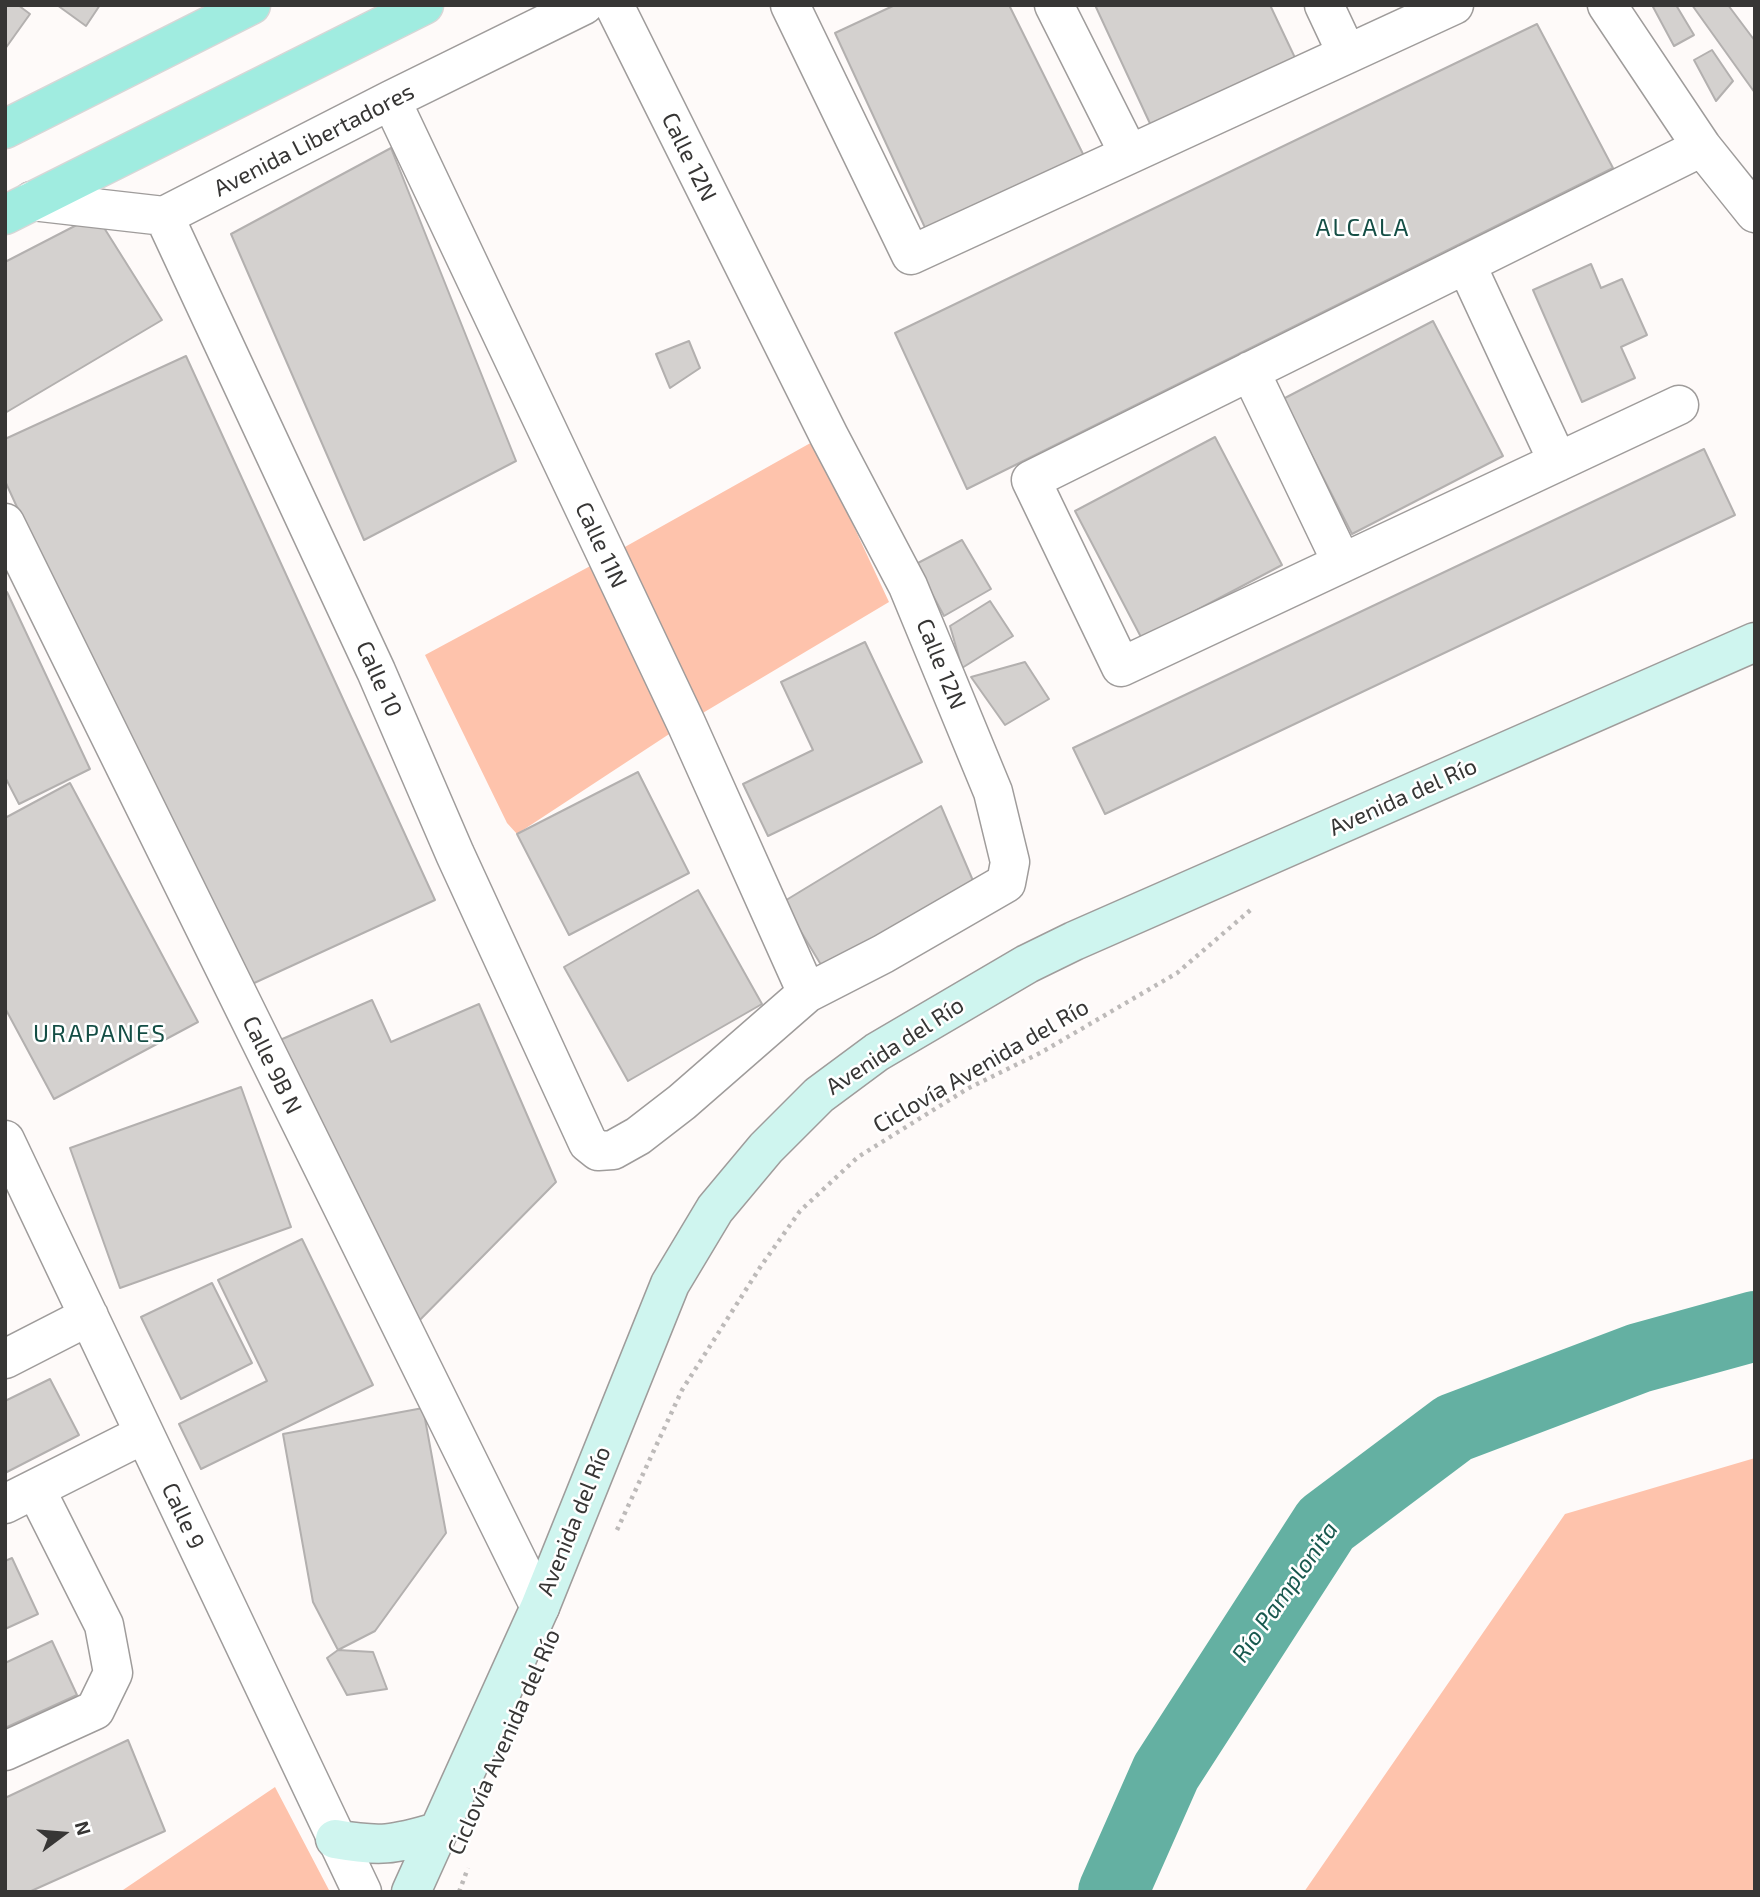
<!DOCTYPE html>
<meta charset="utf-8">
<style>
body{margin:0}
#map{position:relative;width:1760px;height:1897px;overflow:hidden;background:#fefaf9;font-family:"Exo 2",sans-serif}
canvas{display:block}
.frame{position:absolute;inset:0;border:7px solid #373635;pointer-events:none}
.north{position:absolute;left:28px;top:1799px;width:70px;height:70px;-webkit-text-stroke:5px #fff;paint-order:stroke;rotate:74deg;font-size:19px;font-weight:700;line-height:28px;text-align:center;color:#373635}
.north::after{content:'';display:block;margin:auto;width:24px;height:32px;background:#373635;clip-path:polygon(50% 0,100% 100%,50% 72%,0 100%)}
</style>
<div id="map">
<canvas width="1760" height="1897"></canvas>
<div class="frame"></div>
<div class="north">N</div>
</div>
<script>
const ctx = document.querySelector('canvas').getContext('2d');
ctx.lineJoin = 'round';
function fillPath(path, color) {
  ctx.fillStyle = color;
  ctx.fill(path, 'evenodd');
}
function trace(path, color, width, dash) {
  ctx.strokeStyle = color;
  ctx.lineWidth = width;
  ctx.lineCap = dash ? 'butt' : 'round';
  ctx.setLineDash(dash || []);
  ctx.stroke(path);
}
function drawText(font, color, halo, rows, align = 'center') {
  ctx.font = font + ' "Exo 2",sans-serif';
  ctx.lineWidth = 5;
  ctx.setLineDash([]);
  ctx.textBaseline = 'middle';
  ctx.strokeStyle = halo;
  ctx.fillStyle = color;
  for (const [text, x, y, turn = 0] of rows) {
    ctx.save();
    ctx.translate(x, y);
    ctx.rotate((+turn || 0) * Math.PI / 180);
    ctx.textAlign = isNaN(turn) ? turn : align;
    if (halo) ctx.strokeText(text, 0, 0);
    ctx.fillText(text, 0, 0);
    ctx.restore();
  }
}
const green = new Path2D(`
 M814,441L889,602L686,723L517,834L507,823L425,655L607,557Z
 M1755,1458V1892H1304L1565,1514Z
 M275,1787L330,1892H120Z`);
const river = new Path2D(`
 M1113,1892L1166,1772L1326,1524L1454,1428L1639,1358L1755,1326`);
const building = new Path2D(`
 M5,5H18L30,14L5,49Z
 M57,5H100L86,26Z
 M895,5H1009L1086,160L927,232L835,33Z
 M1095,5H1270L1297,62L1153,130Z
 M1652,5H1676L1694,35L1674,46Z
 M1692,5H1728L1755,41V93Z
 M1537,24L1613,168L967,489L895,333Z
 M1712,50L1733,81L1716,101L1694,60Z
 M391,148L516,461L364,540L231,234Z
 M96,215L162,320L5,413V262Z
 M1591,264L1601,288L1622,279L1647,335L1621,347L1635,378L1582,402L1533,290Z
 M1433,321L1503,456L1352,534L1283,399Z
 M689,341L700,368L670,388L656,354Z
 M186,356L435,900L239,990L5,481V439Z
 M1215,437L1282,565L1142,639L1075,511Z
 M1704,449L1735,515L1105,814L1073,748Z
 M962,540L991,589L944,616L916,564Z
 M5,592H7L90,769L19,804L5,777Z
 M990,601L1013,636L962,668L950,626Z
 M865,642L922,762L768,836L743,784L813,750L781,682Z
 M1025,662L1049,699L1005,725L971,677Z
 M638,772L689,873L569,935L517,834Z
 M70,783L198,1022L54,1099L5,1008V818Z
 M941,806L977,890L826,973L783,902Z
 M698,890L762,1004L628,1081L564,967Z
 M372,1000L391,1042L479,1004L556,1182L406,1334L280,1040Z
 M241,1087L291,1227L120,1288L70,1148Z
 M302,1239L373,1385L201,1469L179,1424L267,1381L218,1280Z
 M212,1283L252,1363L181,1399L141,1317Z
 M50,1379L79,1435L5,1473V1401Z
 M423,1408L446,1533L375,1631L338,1650L313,1602L283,1434Z
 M12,1558L38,1614L5,1629V1561Z
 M52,1641L77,1695L5,1728V1663Z
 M338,1650L373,1652L387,1689L347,1695L327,1658Z
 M128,1740L165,1831L29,1892H5V1798Z`);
const path = new Path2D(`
 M617,1530L682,1390L761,1266L800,1211L858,1157L967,1089L1042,1052L1177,973L1254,907
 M459,1892L468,1868`);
const street = new Path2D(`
 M790,5L911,255L1454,5
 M1054,5L1129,154
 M1324,5L1347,54
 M1607,5L1702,147L1755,213
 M391,100L686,723L807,993
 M32,201L164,216L391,100L584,5
 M164,216L376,671L455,854L588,1143L598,1151L613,1150L638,1136L682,1102L807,993L883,954L1006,883L1010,862L993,792L908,586L829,436L614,5
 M1466,264L1558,462
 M1250,371L1342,563
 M1679,405L1121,667L1031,480L1702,147
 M5,523L540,1607
 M5,1140L362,1892
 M5,1359L89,1316
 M5,1504L144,1434
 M5,1751L95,1710L113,1673L104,1625L36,1490`);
const secondary = new Path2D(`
 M335,1839C380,1847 393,1845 437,1832
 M411,1892L540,1607L670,1284L715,1209L766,1148L819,1095L877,1052L1027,964L1074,941L1755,642`);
const primary = new Path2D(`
 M5,129L251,5
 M5,215L424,5`);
const streetNames = [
 ["Avenida Libertadores",314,140,-27],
 ["Calle 12N",689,157,64],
 ["Calle 11N",601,545,65],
 ["Calle 12N",941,664,68],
 ["Calle 10",379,679,66],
 ["Avenida del Río",1403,797,-24],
 ["Avenida del Río",895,1046,-33],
 ["Calle 9B N",272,1065,64],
 ["Ciclovía Avenida del Río",981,1066,-30],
 ["Calle 9",183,1516,65],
 ["Avenida del Río",574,1521,-68],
 ["Ciclovía Avenida del Río",504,1742,-66]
];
const neighbourhoodNames = [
 ["ALCALA",1363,228],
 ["URAPANES",100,1034]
];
const waterNames = [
 ["Río Pamplonita",1285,1592,-55]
];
fillPath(green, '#fec3ac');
trace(river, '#64b0a2', 70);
fillPath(building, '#d4d1cf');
trace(building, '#b3b0af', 2);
trace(street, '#9f9c9b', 41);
trace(secondary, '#9f9c9b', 41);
trace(primary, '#d7d7d7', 41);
trace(path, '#bdbab9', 4.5, [3.5, 5]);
trace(street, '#fff', 38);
trace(secondary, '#cff5ef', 38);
trace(primary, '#a0ece0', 38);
drawText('23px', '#373635', '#fff', streetNames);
ctx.letterSpacing = '2px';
drawText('24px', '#144e45', '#fff', neighbourhoodNames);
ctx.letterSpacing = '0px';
drawText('italic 24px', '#18584e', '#fff', waterNames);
</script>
